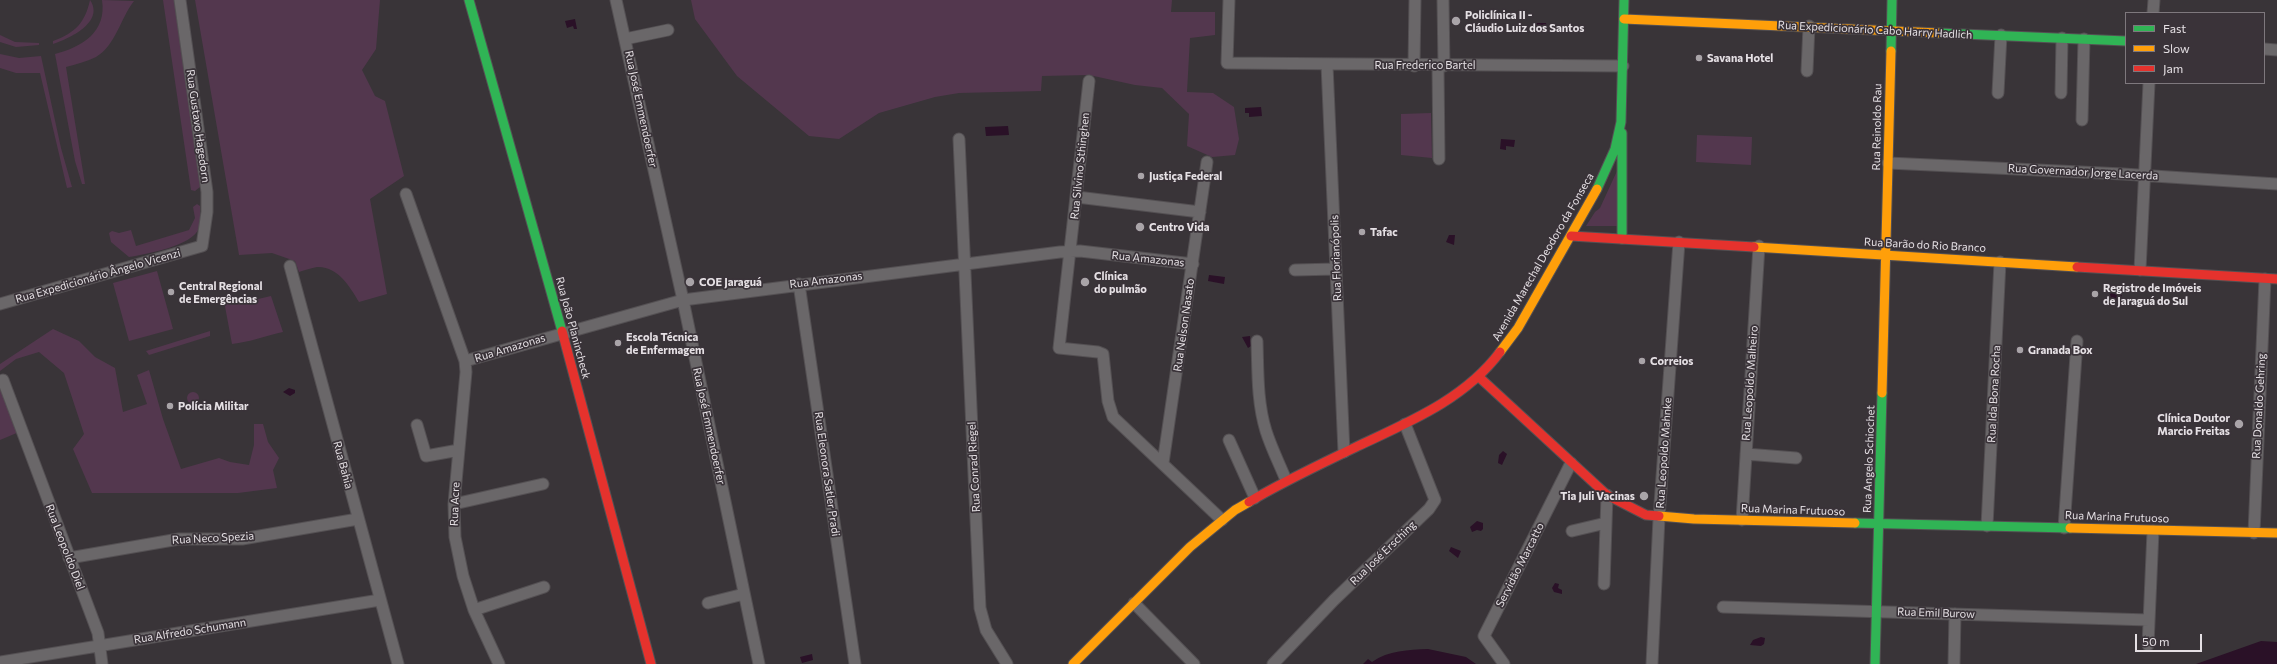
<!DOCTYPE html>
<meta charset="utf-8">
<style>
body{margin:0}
#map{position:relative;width:2277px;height:664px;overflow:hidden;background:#393438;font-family:Commissioner,sans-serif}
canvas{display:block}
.legend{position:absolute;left:2125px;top:12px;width:140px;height:72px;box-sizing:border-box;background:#3a3339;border:1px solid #7e787d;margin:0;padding:5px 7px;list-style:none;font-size:12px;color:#e5e0e4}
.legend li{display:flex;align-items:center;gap:8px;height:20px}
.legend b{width:20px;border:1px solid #7e787d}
.scale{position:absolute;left:2135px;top:634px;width:67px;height:18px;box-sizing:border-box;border:2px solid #e5e0e4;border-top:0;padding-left:5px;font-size:12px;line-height:14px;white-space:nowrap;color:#e5e0e4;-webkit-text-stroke:3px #3a3339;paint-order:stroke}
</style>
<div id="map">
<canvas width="2277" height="664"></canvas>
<ul class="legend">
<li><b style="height:5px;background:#30b455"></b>Fast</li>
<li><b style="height:5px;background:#ff9f0a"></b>Slow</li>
<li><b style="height:5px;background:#e5322d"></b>Jam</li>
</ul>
<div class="scale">50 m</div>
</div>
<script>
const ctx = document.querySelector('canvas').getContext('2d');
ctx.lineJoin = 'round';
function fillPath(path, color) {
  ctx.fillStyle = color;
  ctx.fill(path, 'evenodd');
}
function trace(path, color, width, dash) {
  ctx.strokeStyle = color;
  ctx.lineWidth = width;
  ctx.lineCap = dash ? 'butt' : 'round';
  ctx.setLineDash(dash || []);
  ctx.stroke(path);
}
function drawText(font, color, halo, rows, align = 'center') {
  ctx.font = font + ' Commissioner,sans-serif';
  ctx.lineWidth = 3.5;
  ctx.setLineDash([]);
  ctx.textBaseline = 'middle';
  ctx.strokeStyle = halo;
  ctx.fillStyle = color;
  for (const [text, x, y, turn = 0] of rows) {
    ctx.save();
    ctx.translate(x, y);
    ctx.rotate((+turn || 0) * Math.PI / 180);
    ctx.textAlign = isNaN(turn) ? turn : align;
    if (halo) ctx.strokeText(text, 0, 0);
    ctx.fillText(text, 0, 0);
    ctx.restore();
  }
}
const green = new Path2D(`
 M90,0C105,22 69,39 53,44V41C75,33 85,23 90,0Z
 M102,0L134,1C120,19 116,45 96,57C86,62 76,64 66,67L85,184H82L75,161L55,54C82,47 107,32 102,0Z
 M163,0H175L200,187L195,191L191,190Z
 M195,0H380L376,49L362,70L375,96L385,101L404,176L370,199L387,294L359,302C350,287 338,266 317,267C311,268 305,270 299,272L295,261L272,253L239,255Z
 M691,0H1172L1171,12H1215V35L1190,38L1187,92L1213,93L1234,107L1239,139L1235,155L1212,157L1187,146L1189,114L1162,88L1135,85L1089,75L1042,76L1041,91L959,93L935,97L879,113L839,139L809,136L737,76L695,19Z
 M0,35L15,42L39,43V45L16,47L0,42Z
 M0,54L19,58L41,56L61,148L72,187L67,188L40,73H16L0,68Z
 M1431,113L1432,158L1401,155V114Z
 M1697,135L1752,137L1751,165L1696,162Z
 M1617,171V226H1586L1595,212L1600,208Z
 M197,204L200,206C200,213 201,222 199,228C193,246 146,254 129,257L111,242L109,233L112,231L119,233L131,230L136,246L189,230L195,218L193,207Z
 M157,271L173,329L129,341L113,283Z
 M237,296L241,303L271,296L283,332C265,336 250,342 232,344L224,301Z
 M53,329L79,341L95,357L115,368L123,412L147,404L137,375L149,370L163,419L181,469L219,458L230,462L249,465L254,445V424H263L268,442L279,458L273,470L277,488L238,493H92L73,449L84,434L64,373L39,352L16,359L0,371V364Z
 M210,331V336L149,355L146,351Z
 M0,384L19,432L0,440Z
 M187 398a6 6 0 1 1 12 0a6 6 0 1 1-12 0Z`);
const water = new Path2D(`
 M575,19L577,29H574L573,26L567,28L565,21Z
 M1534,23H1546L1548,32H1540L1534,27Z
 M1261,107L1262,116L1249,117V113H1245V108Z
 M1008,126L1009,135L986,136L985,127Z
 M1501,139L1515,140L1514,147L1506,146V150L1500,149Z
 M1449,235H1455L1454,245L1446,242Z
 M1209,275L1225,277L1224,284L1208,281Z
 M2110,293H2122L2121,301L2109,300Z
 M1250,336L1251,346L1248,348L1242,337Z
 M289,388L295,390V393L290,396L283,392Z
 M1503,451L1507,454L1502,465L1498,463L1499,455Z
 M1477,521L1483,523V529L1481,531L1477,530L1472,532L1470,527Z
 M1451,547L1461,551L1458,558L1449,551Z
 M1555,583L1559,584L1558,588L1562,590V594L1554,592L1552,588Z
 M1761,637L1765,638L1764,644L1761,646L1750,645L1753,640Z
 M2261,641L2277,642V664H2196Z
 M1428,649L1466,657L1476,664H1363L1368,659L1372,662C1389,650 1408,650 1428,649Z
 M812,654L813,660L802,663L800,657Z`);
const street = new Path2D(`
 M616,0L683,300L759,664
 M1229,0L1227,63L1623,66
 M1443,0L1444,66
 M2153,13L2154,0
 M625,39L668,30
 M2264,49L2277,50
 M1327,65L1344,452
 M1414,66L1415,0
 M1438,66L1439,159
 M1807,71L1809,26
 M1089,81L1059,348L1098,352L1103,354L1108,401L1113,417L1222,520
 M1998,93L2001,35
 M2061,93L2062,38
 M2082,120L2084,39
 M959,139L980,608L986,630L1007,664
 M1888,163L2123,174L2277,184
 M406,194L465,361L466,372L454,504L455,537L463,576L474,610L499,664
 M1077,197L1200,212
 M290,266L398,664
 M1295,270L1336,269
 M2140,270L2149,83
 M799,284L855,664
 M0,304L202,246L207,212V192L180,0
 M1257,341C1258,371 1257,402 1266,431C1271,447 1279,463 1286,480
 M465,361L683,300L1060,252L1080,251L1193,264
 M3,380L98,633L102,664
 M417,425L426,456L459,450
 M1229,440L1255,498
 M1746,454L1796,458
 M1163,463L1207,162
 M454,504L543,484
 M1742,520L1759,246
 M1987,526L2000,262
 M2064,528L2077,341
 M1572,531L1606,523
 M2254,533L2265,279
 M69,558L179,539H242L358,519
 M1604,584L1607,495
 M708,603L744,594
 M1134,603L1194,664
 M1723,607L2149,620
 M474,610L544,587
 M2148,645L2153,531
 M0,662L380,600
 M1273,664L1334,600L1429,509L1435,500L1405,424
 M1504,664L1484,636L1571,463
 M1652,664L1659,518L1679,242
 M1954,664L1955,614`);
const fast = new Path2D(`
 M469,0L562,331
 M1939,33L2126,41
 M1891,51L1892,0
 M1622,133V239
 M1597,189L1615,149L1621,122L1624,0
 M1855,523L2070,528
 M1875,664L1882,393`);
const slow = new Path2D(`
 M1624,19L1939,33
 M1754,247L2077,267
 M1500,352L1518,328L1597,189
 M1882,393L1891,51
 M1659,516L1694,519L1855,523
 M2070,528L2277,533
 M1073,664L1190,547L1235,510L1249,502`);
const jam = new Path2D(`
 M1571,236L1754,247
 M2077,267L2277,279
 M562,331L651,664
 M1479,377L1607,495L1646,515L1659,516
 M1249,502C1284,481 1321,464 1358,446C1409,422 1465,399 1500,352`);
const markers = [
 [1456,21,5,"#a9a4a8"],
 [1699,58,4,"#a9a4a8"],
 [1141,176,4,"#a9a4a8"],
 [1140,227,5,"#a9a4a8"],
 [1362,232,4,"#a9a4a8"],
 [690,282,5,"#a9a4a8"],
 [1085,282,5,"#a9a4a8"],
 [171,292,4,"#a9a4a8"],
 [2095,294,4,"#a9a4a8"],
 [618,343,4,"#a9a4a8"],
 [2020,350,4,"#a9a4a8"],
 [1642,361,4,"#a9a4a8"],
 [170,406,4,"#a9a4a8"],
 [2239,424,5,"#a9a4a8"],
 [1644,496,5,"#a9a4a8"]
];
const poiNames = [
 ["Policlínica II -",1465,15],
 ["Cláudio Luiz dos Santos",1465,28],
 ["Savana Hotel",1707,58],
 ["Justiça Federal",1149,176],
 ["Centro Vida",1149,227],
 ["Tafac",1370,232],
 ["Clínica",1094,276],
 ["do pulmão",1094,289],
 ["COE Jaraguá",699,282],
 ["Central Regional",179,286],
 ["de Emergências",179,299],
 ["Registro de Imóveis",2103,288],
 ["de Jaraguá do Sul",2103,301],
 ["Escola Técnica",626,337],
 ["de Enfermagem",626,350],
 ["Granada Box",2028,350],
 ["Correios",1650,361],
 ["Polícia Militar",178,406],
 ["Clínica Doutor",2230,418,"right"],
 ["Marcio Freitas",2230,431,"right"],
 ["Tia Juli Vacinas",1635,496,"right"]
];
const streetNames = [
 ["Rua Expedicionário Cabo Harry Hadlich",1875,30,3],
 ["Rua Frederico Bartel",1425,65],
 ["Rua José Emmendoerfer",641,109,78],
 ["Rua Gustavo Hagedorn",198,126,82],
 ["Rua Reinoldo Rau",1877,127,-89],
 ["Rua Silvino Sthinghen",1080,166,-84],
 ["Rua Governador Jorge Lacerda",2083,172,3],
 ["Rua Barão do Rio Branco",1925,245,3],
 ["Avenida Marechal Deodoro da Fonseca",1543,257,-60],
 ["Rua Florianópolis",1336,258,-92],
 ["Rua Amazonas",1148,259,6],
 ["Rua Expedicionário Ângelo Vicenzi",98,276,-16],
 ["Rua Amazonas",826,280,-7],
 ["Rua Nelson Nasato",1184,325,-82],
 ["Rua João Planincheck",573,328,75],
 ["Rua Amazonas",510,348,-17],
 ["Rua Leopoldo Malheiro",1750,383,-86],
 ["Rua Ida Bona Rocha",1994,394,-87],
 ["Rua Donaldo Gehring",2259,406,-87],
 ["Rua José Emmendoerfer",709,426,78],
 ["Rua Leopoldo Mahnke",1664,453,-86],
 ["Rua Angelo Schiochet",1869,459,-88],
 ["Rua Bahia",343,465,75],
 ["Rua Conrad Riegel",974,467,-93],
 ["Rua Eleonora Satler Pradi",827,474,82],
 ["Rua Acre",455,504,-88],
 ["Rua Marina Frutuoso",1793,510,2],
 ["Rua Marina Frutuoso",2117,517,2],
 ["Rua Neco Spezia",213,538,-3],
 ["Rua Leopoldo Diel",65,547,69],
 ["Rua José Ersching",1383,553,-44],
 ["Servidão Marcatto",1520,565,-63],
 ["Rua Emil Burow",1936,613,2],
 ["Rua Alfredo Schumann",190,631,-9]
];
fillPath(green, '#53374e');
fillPath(water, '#2a1127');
trace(street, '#545053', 13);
trace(fast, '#545053', 11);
trace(slow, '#545053', 11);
trace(jam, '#545053', 11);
trace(street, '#6a6769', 11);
trace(fast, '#30b455', 9);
trace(slow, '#ff9f0a', 9);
trace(jam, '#e5322d', 9);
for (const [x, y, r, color] of markers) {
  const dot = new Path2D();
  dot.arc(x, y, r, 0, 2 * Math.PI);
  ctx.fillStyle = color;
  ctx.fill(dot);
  trace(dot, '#3a3339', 1.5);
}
drawText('bold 11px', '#e5e0e4', '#3a3339', poiNames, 'left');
drawText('11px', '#e5e0e4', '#3a3339', streetNames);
</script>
